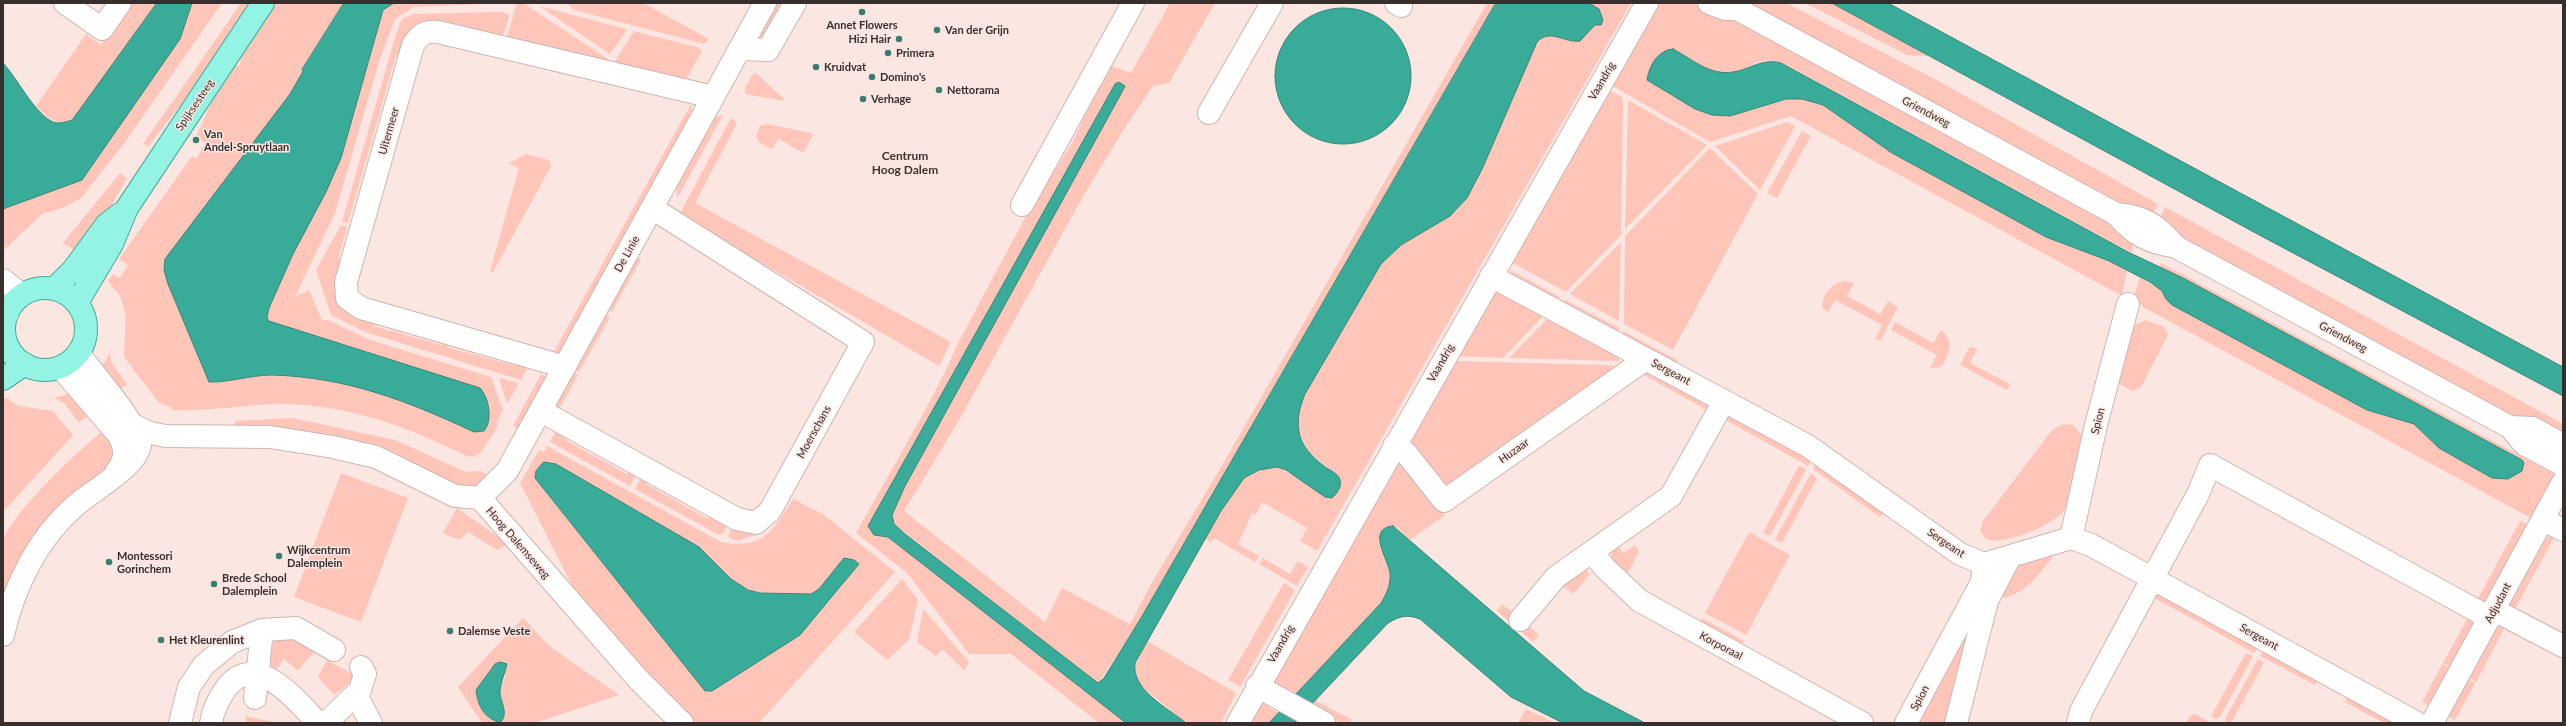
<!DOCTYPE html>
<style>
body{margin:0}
#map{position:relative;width:2566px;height:726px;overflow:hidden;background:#fce6e1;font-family:Lato,sans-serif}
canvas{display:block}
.frame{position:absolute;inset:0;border:4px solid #372f2d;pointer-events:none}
</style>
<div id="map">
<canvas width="2566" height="726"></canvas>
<div class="frame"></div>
</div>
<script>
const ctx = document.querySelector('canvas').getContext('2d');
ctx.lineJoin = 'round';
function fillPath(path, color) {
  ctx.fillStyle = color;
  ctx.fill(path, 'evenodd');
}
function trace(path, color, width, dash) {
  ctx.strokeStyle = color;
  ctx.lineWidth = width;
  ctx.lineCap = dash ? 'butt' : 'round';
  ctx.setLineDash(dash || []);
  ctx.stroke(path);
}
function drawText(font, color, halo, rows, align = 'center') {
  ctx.font = font + ' Lato,sans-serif';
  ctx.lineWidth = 3;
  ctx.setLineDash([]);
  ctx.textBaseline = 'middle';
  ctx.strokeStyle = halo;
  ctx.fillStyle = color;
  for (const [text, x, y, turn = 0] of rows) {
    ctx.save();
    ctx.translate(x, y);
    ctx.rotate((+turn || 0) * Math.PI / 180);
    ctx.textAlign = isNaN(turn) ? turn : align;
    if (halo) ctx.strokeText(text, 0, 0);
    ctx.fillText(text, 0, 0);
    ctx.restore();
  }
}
const green = new Path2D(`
 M129,3H157L76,117C59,130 48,118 36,106L86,34L101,45Z
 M192,3H222L123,145L81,198L62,208L42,214L3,251V209L82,180L180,39Z
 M241,3H252L203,77L148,146L143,144Z
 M274,3H344L302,70L290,94L164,270L209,382L264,375L317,377L378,391L437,414L489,422L488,404L269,321L267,318L268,309L293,252L341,158L383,11L389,4L394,3H505L413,7L395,19L379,62L335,213L295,297L309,290L322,320H328L370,340L491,377L503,410L496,424L498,426L482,451L473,457L467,456C408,427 344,403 277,404C241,405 206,412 171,410V407L159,403L124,357L126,316L120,296L108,281L113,274L120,278L128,265L119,259L192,156L196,159L206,143L196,137L216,91L234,63L239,66L241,61L237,58Z
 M517,3H523L608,59L609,64L506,40Z
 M567,3H643L709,39L704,44L574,10Z
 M774,3H784L764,39L757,35Z
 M1170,3H1215L1169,83L1153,86L1126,126L1086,191L958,422L904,511L1045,622L1062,588L1130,624L1151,584L1220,469L1487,3H1496L1136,627L1098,683L894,524L892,515L905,486L1125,86L1120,82L1115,84L868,526L875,535L888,537L1126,723H1099L1011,654H969L907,573L856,533L923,414L946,370L958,343L1026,216L1072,143L1104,76L1112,66L1131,73Z
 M1589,3H1631L1317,551L1300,541L1307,528L1262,502L1255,515L1252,513L1238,544L1259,556L1255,562L1214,538L1211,542L1205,539L1238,485L1244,478L1259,470L1277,467L1306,482L1337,492L1339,489L1334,473L1309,452L1297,428L1299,408L1305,394L1381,264L1401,245L1457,210L1476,181L1537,42C1550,28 1564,43 1580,41L1595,25L1599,9Z
 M1658,3H1697L1730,16L2115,224L2133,242L2132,253L1816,81C1804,75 1788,64 1774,61C1760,58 1748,68 1736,72C1713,78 1692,59 1673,49L1712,115L1730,116L1786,99H1802L1823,105L1892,153L2046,237L2121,267L2127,271L2122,296L1791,116L1710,142L1611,85Z
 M1747,3H1786L1933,78L2158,204L2152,215L2122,206Z
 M1805,3H1832L1929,56L1907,55Z
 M539,6L626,29L627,30L610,54Z
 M502,12L509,14V17L502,39L433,23L402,56L396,55L348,223L342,222L396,34L402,19L413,14Z
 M634,31L700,48L702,51L685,81L613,65Z
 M756,73L783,98L784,101L746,94L745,88L752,75Z
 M1608,89L1623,98L1621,235L1566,292L1511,262Z
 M1628,100L1707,145L1625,229Z
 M691,104L693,116L560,354L552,355Z
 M723,115L677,198L676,182L713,118Z
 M731,118L737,123L695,203L951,342L939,366L679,215Z
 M1787,122L1795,126L1760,190L1715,146Z
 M767,124L811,133L814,134L803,153L779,139L772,149L759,142L756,136L760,126Z
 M1802,131L1811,136L1777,198L1767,193Z
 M1710,148L1758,194L1673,350L1624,324L1625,236Z
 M526,154L549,160L551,166L493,272L490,271L519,168L506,162L510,163Z
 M120,173L127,178L101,224L79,253L63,243Z
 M2165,207L2563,424V439L2516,419L2188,241L2160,219Z
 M341,225L347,227L338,259L344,261L338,282L375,320L374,326L442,345L444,340L448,341L447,347L516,366L518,361L529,364L521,380L365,332L331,315L316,270Z
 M1621,242L1619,321L1570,294Z
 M635,256L641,259L612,312L605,307Z
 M2161,263L2556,475L2531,518L2143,307L2134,296L2140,277L2162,291L2166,299L2172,305L2367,410L2415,424L2427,435L2522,460L2183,278L2159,267Z
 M1510,270L1560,297L1556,302L1512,275Z
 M1845,281L1854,283L1847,296L1880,314L1888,301L1898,307L1880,341L1875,339L1882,325L1835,300L1828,312L1823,309C1820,296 1833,282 1845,281Z
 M1494,286L1545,314L1503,358L1455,356Z
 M1565,300L1619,328V335L1561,304Z
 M604,313L610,317L579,372L572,368Z
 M1549,317L1619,353V361L1509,358Z
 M2146,320L2164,327L2168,335L2141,387L2132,391L2118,383L2132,326Z
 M1895,322L1933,343L1941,330C1955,342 1950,354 1941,367L1930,368L1937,355L1891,330Z
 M1623,331L1677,360L1674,366L1623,338Z
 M1973,347L1977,349L1970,363L2010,384L2007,390L1960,365L1969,348Z
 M110,353L111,362L127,384L115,394L102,366Z
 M1452,361L1605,365L1623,367L1446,487L1407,442Z
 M1648,369L1711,403L1707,410L1644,375Z
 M571,371L578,375L558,411L556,402Z
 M541,374L549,379L521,431L513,426Z
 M499,378L519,383L507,404Z
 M74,392L92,412L79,423L65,404L54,398Z
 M5,397L19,406L53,411L73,435L3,512V399Z
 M1728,412L1812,459L1808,466L1724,419Z
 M293,418L395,440L466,472L481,471L489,477L481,485L468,488L234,431L235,421Z
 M2064,424L2073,425L2083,437C2079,455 2076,487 2070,503C2061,523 2006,546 1986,539L1980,531L1983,521L2052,430Z
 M557,428L567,434L565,440L627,474L631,469L637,473L630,486L550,442Z
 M105,429L115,447L109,468L79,489L59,510L3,602C3,589 0,548 4,538C15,510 80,449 105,429Z
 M547,446L721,542C763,550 773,531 793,499L823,514L895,572L759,723H693L581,603L520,483L539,450L544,452ZM549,462L699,547L731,579L748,590L760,593L811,594L819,589L847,558L854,560L845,582L811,623L708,692L705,691L535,478Z
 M1400,461L1411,469L1445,515L1410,540L1397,527L1381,533C1376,551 1392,564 1390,583C1387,607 1320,667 1302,689L1295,694L1280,686L1277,688L1273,681Z
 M1817,462L1885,510L1880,517L1813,469Z
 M1799,465L1806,470L1770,536L1763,533Z
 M341,473L408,498L361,622L294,597Z
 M1811,473L1817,478L1782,543L1775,539Z
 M642,475L649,479L646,484L708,519L711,514L728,523L723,534H717L635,489Z
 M457,508L508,544L497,550L468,532L459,540L443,533Z
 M2520,521L2529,525L2485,607L2476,602Z
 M733,526L746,532L759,534L741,540H733L728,536Z
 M1749,532L1790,555L1746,635L1705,613Z
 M2549,536H2555L2515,609L2506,604L2543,539Z
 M1618,545L1623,553L1635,545L1639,552L1625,577L1611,559L1612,552Z
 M2052,554V558C2037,576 2025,595 2001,598C2015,564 2017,564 2052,554Z
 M1263,558L1290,574L1298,561L1308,567L1297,586L1259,564Z
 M1586,569L1590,574L1573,594L1563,586Z
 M902,579L918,600L909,640L887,660L854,632Z
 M1284,583L1295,590L1240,687L1228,680Z
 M2156,589L2203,615L2199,622L2152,597Z
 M1502,604L1539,635L1533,642L1497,611Z
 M923,609L969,662L964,670L943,650L936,656L917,642Z
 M2204,615L2259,645L2254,653L2200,623Z
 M2468,617L2478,621L2452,668L2443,663Z
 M523,618L548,645L619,695L535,723H501C508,711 500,703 501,692C501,687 504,681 505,676L495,664L483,679L488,718L500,723H482L458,687Z
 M1702,618L1744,641L1740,647L1698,625Z
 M1972,620L1949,723H1913Z
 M2497,620L2506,625L2476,682L2466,676Z
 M275,636L318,647L298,671L284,659L276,670L268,663Z
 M1147,641L1236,693L1221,723H1186L1142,687L1136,679L1134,668Z
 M2264,648L2319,678L2315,685L2260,656Z
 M2246,653L2253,656L2220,717L2216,719L2211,716Z
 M2258,659L2264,663L2231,723H2226L2225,719Z
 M327,660L358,677L334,695L318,677Z
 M2442,664L2451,669L2431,707L2422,702Z
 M2466,678L2475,683L2455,720L2446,714Z
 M2349,694L2402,723H2384L2345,702Z
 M1315,700L1352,720L1350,723H1340L1317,709L1318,706L1312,703Z
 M1262,702L1270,704L1268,707L1279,713L1269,723H1247Z
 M1526,709L1555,723L1533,721L1532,723H1518Z
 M2195,714L2211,723H2186L2190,716Z
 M245,716L274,722V723H247Z`);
const water = new Path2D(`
 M157,3H192L180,39L82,180L3,209V63C18,79 33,111 51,121C57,125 66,122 72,120Z
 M344,3H394L383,10L341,158L326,192L293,254L269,308L267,318L269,321L480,388C489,398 493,420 484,431L474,432C408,401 346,377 272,375C251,375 227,383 209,382L168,284L164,270L165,259L290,94L303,71L302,70Z
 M1496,3H1589L1599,9L1603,20L1601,25H1595L1580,41C1564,43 1550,28 1537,42L1483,167L1467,198L1450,216L1401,245L1381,264L1305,394C1292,425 1297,446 1324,466C1329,470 1339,474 1340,480C1342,488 1336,494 1332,498L1325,497L1286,470L1277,467L1259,470L1244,478L1221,511L1135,663C1131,690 1168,708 1186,723H1126L888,537L874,535L868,526L1115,84L1119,82L1125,86L1122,92L905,486L892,515L894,524L905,534L1098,683L1104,678L1141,618Z
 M1832,3H1888L2563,367V396L2263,237Z
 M1275 76a68 68 0 1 1 136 0a68 68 0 1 1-136 0Z
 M1673,49C1692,59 1710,76 1733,72C1751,69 1762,58 1781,63L2128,252L2183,278L2522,460L2524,463L2522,471L2508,479L2492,478L2439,448L2414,424L2367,410L2172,305L2166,299L2162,291L2150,282L2109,261L2046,237L1892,153L1823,105L1802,99H1786L1730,116L1712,115L1695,109L1647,80C1649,66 1658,50 1673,49Z
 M544,462L556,464L699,547L731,579L748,590L760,593L811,594L819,589L844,558L854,560L859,564L800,635L712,691H705L535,478L536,471Z
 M1393,526L1584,691L1645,723H1563L1511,697L1420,619C1407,614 1400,616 1388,623L1294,723H1269L1381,603C1387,593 1391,584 1390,573C1388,559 1366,528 1393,526Z
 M501,662L507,664C505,673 500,684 500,693C501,703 509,714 500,723C484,717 478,707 476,690L495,664Z`);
const minor = new Path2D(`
 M65,3L102,29L120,3
 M1396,3L1401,6
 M1709,3L1725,9H1737
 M1733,3L1737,9L2116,214C2135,236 2148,242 2176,247L2510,427L2524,444L2563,465
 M740,49L768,50L795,3
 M1209,113L1272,3
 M1022,205L1133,3
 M2116,214C2144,216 2158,225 2176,247
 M1491,276L1808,446L1960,554L1984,564L2071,538L2091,545L2417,723
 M3,280L22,295
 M3,311L7,315
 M60,367L118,434C126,448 127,459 116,472
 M565,367L361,308L347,298L346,282L413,45C420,34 425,31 438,32L713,97
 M541,411L737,519L756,523L770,511L863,342L652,208
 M133,425L150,433L166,436L270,437L333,447L376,457L455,496L480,498L637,678L682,723
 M2510,427L2533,428L2563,445
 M1394,446L1406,453L1444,501L1646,359
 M480,498L507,471L765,3
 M2544,520L2563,530
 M2071,538L2096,425L2128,304
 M1592,552L1605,568L1640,601L1862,723
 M2494,610L2563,646
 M1520,620L1556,577L1671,496L1724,401
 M3,635C14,587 37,539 75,506C90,492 142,464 140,442C138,425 91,370 78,353
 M1257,686L1324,723
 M356,695L371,723
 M255,698L262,630
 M180,723L189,687L204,665L232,642L262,630L296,628L334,650
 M211,723C213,709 219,698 227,687C257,650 297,701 318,723
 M326,723L360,690L365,674L361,667
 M1238,723L1647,3
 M1906,723L1982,582L1984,564
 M1956,723L1987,601L2010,557
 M2078,723L2081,711L2198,494L2210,465L2490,618
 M2432,723L2563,482`);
const major = new Path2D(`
 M4 329a41 41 0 1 1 82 0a41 41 0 1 1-82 0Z
 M54,289L73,270L106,225L120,214
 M77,303L112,244L127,208L263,3
 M3,379L25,364`);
const markers = [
 [862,12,4,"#397d70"],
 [937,30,4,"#397d70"],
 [899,39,4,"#397d70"],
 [888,53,4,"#397d70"],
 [816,67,4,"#397d70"],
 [872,77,4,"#397d70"],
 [939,90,4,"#397d70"],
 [863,99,4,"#397d70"],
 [196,140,4,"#397d70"],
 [279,556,4,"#397d70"],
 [109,562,4,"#397d70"],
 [214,584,4,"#397d70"],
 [450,631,4,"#397d70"],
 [161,640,4,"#397d70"]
];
const poiNames = [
 ["Annet Flowers",862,25,"center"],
 ["Van der Grijn",945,30],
 ["Hizi Hair",891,39,"right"],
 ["Primera",896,53],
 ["Kruidvat",824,67],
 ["Domino's",880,77],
 ["Nettorama",947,90],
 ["Verhage",871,99],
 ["Van",204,134],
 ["Andel-Spruytlaan",204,147],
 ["Wijkcentrum",287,550],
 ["Dalemplein",287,563],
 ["Montessori",117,556],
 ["Gorinchem",117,569],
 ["Brede School",222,578],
 ["Dalemplein",222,591],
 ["Dalemse Veste",458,631],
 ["Het Kleurenlint",169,640]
];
const streetNames = [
 ["Vaandrig",1602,81,-60],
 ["Spijksesteeg",195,105,-56],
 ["Griendweg",1926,112,28],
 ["Uitermeer",389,131,-74],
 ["De Linie",627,254,-61],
 ["Griendweg",2343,337,28],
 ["Vaandrig",1441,363,-60],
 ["Sergeant",1671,372,28],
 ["Spion",2098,421,-76],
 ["Moerschans",814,432,-61],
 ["Huzaar",1514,451,-35],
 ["Hoog Dalemseweg",518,543,49],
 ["Sergeant",1946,543,34],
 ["Adjudant",2498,603,-62],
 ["Sergeant",2259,637,29],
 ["Vaandrig",1281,644,-60],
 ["Korporaal",1721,646,28],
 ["Spion",1920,698,-62]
];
const neighbourhoodNames = [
 ["Centrum",905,156],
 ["Hoog Dalem",905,170]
];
fillPath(green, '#ffc5b8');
fillPath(water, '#39ac99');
trace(water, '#388679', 1);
trace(minor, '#cbb6b2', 24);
trace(major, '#44aa98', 24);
trace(minor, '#fff', 22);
trace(major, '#93f4e4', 22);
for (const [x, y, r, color] of markers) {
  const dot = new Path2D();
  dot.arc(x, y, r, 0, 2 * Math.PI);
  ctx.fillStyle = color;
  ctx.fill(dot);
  trace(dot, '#fce6e1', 1.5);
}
drawText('bold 11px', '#372f2d', '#fce6e1', poiNames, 'left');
drawText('11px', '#372f2d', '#fce6e1', streetNames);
drawText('bold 12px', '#41312d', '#fce6e1', neighbourhoodNames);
</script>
